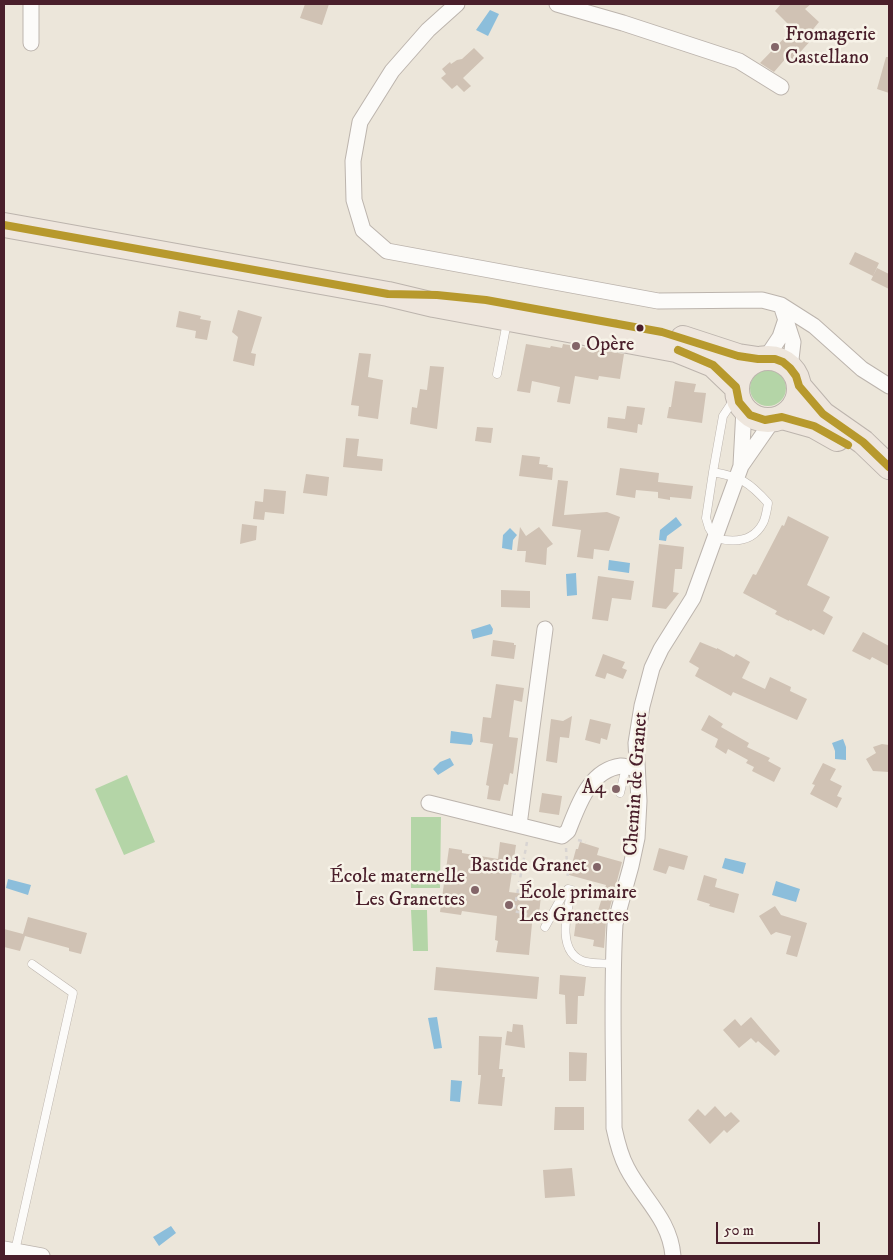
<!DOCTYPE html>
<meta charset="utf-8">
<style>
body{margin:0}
#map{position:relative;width:893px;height:1260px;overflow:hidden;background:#ece6da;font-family:"IM FELL DW Pica",serif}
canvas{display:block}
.frame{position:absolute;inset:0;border:5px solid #4a1f2b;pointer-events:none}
.scale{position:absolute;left:716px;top:1222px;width:104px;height:22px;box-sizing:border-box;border:2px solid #4a1f2b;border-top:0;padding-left:6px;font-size:15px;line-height:18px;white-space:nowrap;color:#4a1f2b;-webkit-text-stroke:4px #f7f3e8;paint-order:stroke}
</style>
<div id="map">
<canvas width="893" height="1260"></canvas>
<div class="frame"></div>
<div class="scale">50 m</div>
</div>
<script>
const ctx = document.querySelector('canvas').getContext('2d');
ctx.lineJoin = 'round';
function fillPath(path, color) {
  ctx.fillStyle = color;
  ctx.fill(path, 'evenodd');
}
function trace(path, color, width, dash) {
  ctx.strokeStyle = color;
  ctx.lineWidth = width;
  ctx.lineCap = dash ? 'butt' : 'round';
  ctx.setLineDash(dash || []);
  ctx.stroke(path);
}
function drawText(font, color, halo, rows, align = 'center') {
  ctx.font = font + ' "IM FELL DW Pica",serif';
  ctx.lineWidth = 5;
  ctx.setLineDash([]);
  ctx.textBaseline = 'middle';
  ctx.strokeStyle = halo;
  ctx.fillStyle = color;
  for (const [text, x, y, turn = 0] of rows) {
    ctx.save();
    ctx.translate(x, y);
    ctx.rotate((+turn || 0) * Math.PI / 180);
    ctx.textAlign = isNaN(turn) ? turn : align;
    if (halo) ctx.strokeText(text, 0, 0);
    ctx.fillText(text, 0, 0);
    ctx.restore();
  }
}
const green = new Path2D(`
 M750 388a18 18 0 1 1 36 0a18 18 0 1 1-36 0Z
 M127,775L155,842L124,855L95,789Z
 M411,817H441L440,888H411Z
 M411,910H427L428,951H413Z`);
const water = new Path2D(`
 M490,10L499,14L488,36L476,30Z
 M676,517L682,525L667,536L666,541L659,540L660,530Z
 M510,528L517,535L513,540L512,550L502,548L503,535Z
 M609,560L630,563L629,573L608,570Z
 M576,573L577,595L567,596L566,574Z
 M490,624L493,629L492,634L473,639L471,630Z
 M451,731L472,734L473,741L471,745L450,743Z
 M843,739L846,747V760L835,759V751L832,743Z
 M450,758L454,765L438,775L433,769L440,762Z
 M725,858L746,863L743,874L722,868Z
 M8,879L31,885L28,895L6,888Z
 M776,881L800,889L796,902L772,895Z
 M437,1017L442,1048L434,1049L428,1018Z
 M451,1080L462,1081L460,1102L450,1101Z
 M171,1226L176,1233L159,1246L153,1237Z`);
const building = new Path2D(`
 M305,4H329L322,25L300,18Z
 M781,4H811L805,9L819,22L809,34L813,38L794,59L787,57L774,72L760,63L793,29L775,11Z
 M474,48L484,58L463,78L471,86L464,92L457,85L452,89L441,78L446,74L442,69L450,62L451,64L457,60L462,59Z
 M886,57H889V93L877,89Z
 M855,252L879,263L873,276L849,264Z
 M877,268L889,274V289L871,280Z
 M238,310L262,317L251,353L256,354L254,366L233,361L238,337L232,332Z
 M179,311L201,316L200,319L211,321L207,340L195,338L196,331L176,327Z
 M526,344L550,348L551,346L562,348L563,344L624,354L620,379L599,376L598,380L575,376L570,404L557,402L560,387L532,381L530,393L517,391Z
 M359,353L371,354L368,377L383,380L378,419L358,416L359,406L351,405Z
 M430,366L444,367L437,429L410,424L412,407L417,408L420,389L427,390Z
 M675,381L696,384L694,392L706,393L702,423L667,418L669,407H671Z
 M627,406L645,408L642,425L638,424L637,433L607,428L608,417L625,419Z
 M477,427L493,428L491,443L475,441Z
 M346,438L359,439L357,456L383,459L382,471L343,467Z
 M522,455L540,457L539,464L548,465L547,467L553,468L552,480L519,476Z
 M620,468L659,473L658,482L693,486L691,499L670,497V500L658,498V492L636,490L635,498L616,495Z
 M306,474L329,477L327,496L303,493Z
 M558,480L568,481L564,515L607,512L620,517L609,551L594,549L593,559L577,557L581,530L552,526Z
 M264,489L286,491L284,514L265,512L264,520L253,519L255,501L263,502Z
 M788,516L829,537L807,585L830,597L823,611L833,617L824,635L813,629L811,631L789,620V621L775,614L777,611L743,593L753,574L756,575L782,525L784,526Z
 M242,524L257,526L256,540L240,544Z
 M520,527L526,536L539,527L553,544L547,548L546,565L525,562L526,551H517Z
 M659,544L684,547L682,569H675L673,592L679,593L666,609L652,607Z
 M598,576L634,581L631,600L612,598L608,621L592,619Z
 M501,590L530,591V608L501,607Z
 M863,632L889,646V666L872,657L870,660L852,651Z
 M493,640L514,643V645H516L514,659L491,656Z
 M700,642L717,649V648L734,657L736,654L750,662L742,678L765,689L770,677L791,687L790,691L807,699L797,720L733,692L731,696L695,676L699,668L689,662Z
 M603,654L625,662L622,668L627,670L623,679L607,673L605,679L595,676Z
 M496,684L524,688L522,702L514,700L509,737L518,738L513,774L510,773L508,785L504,784L500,801L487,799L489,786L486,785L493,744L480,742L483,717L491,718Z
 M709,715L723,724L721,727L749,743L747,747L770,758L768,761L781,768L774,782L752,771L754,767L746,763L748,760L728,749L726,754L715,747L718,739L701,730Z
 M572,716L569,738L560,737L557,763L546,761L551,719L563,721Z
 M590,719L611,724L607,740L601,738L600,744L585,740Z
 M882,744L889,745V772L873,771L866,759L876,753L873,747Z
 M823,763L836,769L830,780L842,786L837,796L842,798L837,808L810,794L815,785L812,784Z
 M542,793L562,796L559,815L539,812Z
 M500,842L516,845L509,892L541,896L539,914L533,913L529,955L496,952L498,941L495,940L497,916L462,911L461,915L440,912L449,848L462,850V853L498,859Z
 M580,842L599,848L597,855L622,862L606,922L604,948L593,946L594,940L574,936L577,914L596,917L606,885L569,875L576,849H578Z
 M659,848L688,856L684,870L669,866L666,874L653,870Z
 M704,875L717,879L715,887L739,894L734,913L709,906L710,904L697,900Z
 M775,906L781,915L807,923L797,957L786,954L791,936L776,932L771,935L759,916Z
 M28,917L87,933L81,954L69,951V948L25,936L20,951L4,947V929L23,934Z
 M436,967L539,977L537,999L434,990Z
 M560,975L586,977L584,996H578L577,1024H566L565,995L559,994Z
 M751,1017L780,1051L775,1056L758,1041L756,1043L751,1038L739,1048L723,1030L735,1019L741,1026Z
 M513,1024L523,1025L525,1048L505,1045L507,1031L512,1032Z
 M479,1036L502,1037L499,1069H503L502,1077H505L502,1106L478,1104L481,1075H478Z
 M569,1052L587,1053L586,1081H569Z
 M715,1106L725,1117L731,1112L740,1121L727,1133L724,1130L710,1144L688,1120L698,1109L705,1116Z
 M555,1107H584V1130H554Z
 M572,1168L575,1196L545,1198L543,1170Z`);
const path = new Path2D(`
 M578,840L586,842
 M527,842L514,911L539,917
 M566,848L568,880
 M512,873L521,875`);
const lane = new Path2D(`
 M601,327L616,324
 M497,374L507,322
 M713,472C741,477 749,482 768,503C767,509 766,517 763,523C753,542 734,543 715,538L709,528L706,518L713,472L723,416L737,395
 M620,793L626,767
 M545,927L564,893L568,889L572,890C567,911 555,954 586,962C595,964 605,963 614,964
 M15,1251L73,993L32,964`);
const street = new Path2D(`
 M457,4L428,30L392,71L360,122L353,161L354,200L363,230L387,251L658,301L762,300L781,305L793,342L790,368
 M557,4L623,23L739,61L781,87
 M31,43V4
 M781,305L814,326L862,369L889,386
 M766,358L780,337L786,319
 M741,465L744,409
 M429,803L562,836L568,831C578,806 589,770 621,766C625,766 632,768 636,768
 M519,825L545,629
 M4,1249L42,1256
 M673,1256C670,1219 643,1199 627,1168C620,1155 617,1142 614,1128C614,1060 611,992 615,924L631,866L637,838L639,801L636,743L642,706L652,668L661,649L693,598L741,466L773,420`);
const primary = new Path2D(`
 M4,225L388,294L434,305L676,350L713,365L736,387
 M683,338L738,356L758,359
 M737 389a31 31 0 1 1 62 0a31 31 0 1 1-62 0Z
 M799,386L823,414L863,442L889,467
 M782,417L814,426L837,439`);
const bus1 = new Path2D(`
 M4,225L388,294L437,295L486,300L662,332L738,356L758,359H775L783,362L790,368L796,376L799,386L823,414L863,442L889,467
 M678,350L713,365L736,387L739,402L750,415L765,420L782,417L814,426L848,445`);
const markers = [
 [775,47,5,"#836568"],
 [640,328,4.5,"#4a1f2b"],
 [576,346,5,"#836568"],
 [616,789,5,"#836568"],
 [597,867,5,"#836568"],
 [475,890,5,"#836568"],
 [509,905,5,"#836568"]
];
const poiNames = [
 ["Fromagerie",785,36],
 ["Castellano",785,59],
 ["Opère",586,346],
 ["A4",606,789,"right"],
 ["Bastide Granet",587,867,"right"],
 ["École maternelle",465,878,"right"],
 ["Les Granettes",465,901,"right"],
 ["École primaire",519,894],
 ["Les Granettes",519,917]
];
const streetNames = [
 ["Chemin de Granet",637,784,-86]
];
fillPath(green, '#b4d5a7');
fillPath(water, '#8cbedb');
fillPath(building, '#d0c2b4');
trace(lane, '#bcb4ad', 9);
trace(street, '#bcb4ad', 17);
trace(primary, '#bcb4ad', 26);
trace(path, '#d8d4d2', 2.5, [4, 4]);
trace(lane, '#fcfbf9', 8);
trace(street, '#fcfbf9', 15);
trace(primary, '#eee6dd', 24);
trace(bus1, '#b7992d', 8);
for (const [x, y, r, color] of markers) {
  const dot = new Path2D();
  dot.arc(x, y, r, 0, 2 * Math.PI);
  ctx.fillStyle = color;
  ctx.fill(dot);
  trace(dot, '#f7f3e8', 2);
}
drawText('20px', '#4a1f2b', '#f7f3e8', poiNames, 'left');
drawText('20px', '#4a1f2b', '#f7f3e8', streetNames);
</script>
